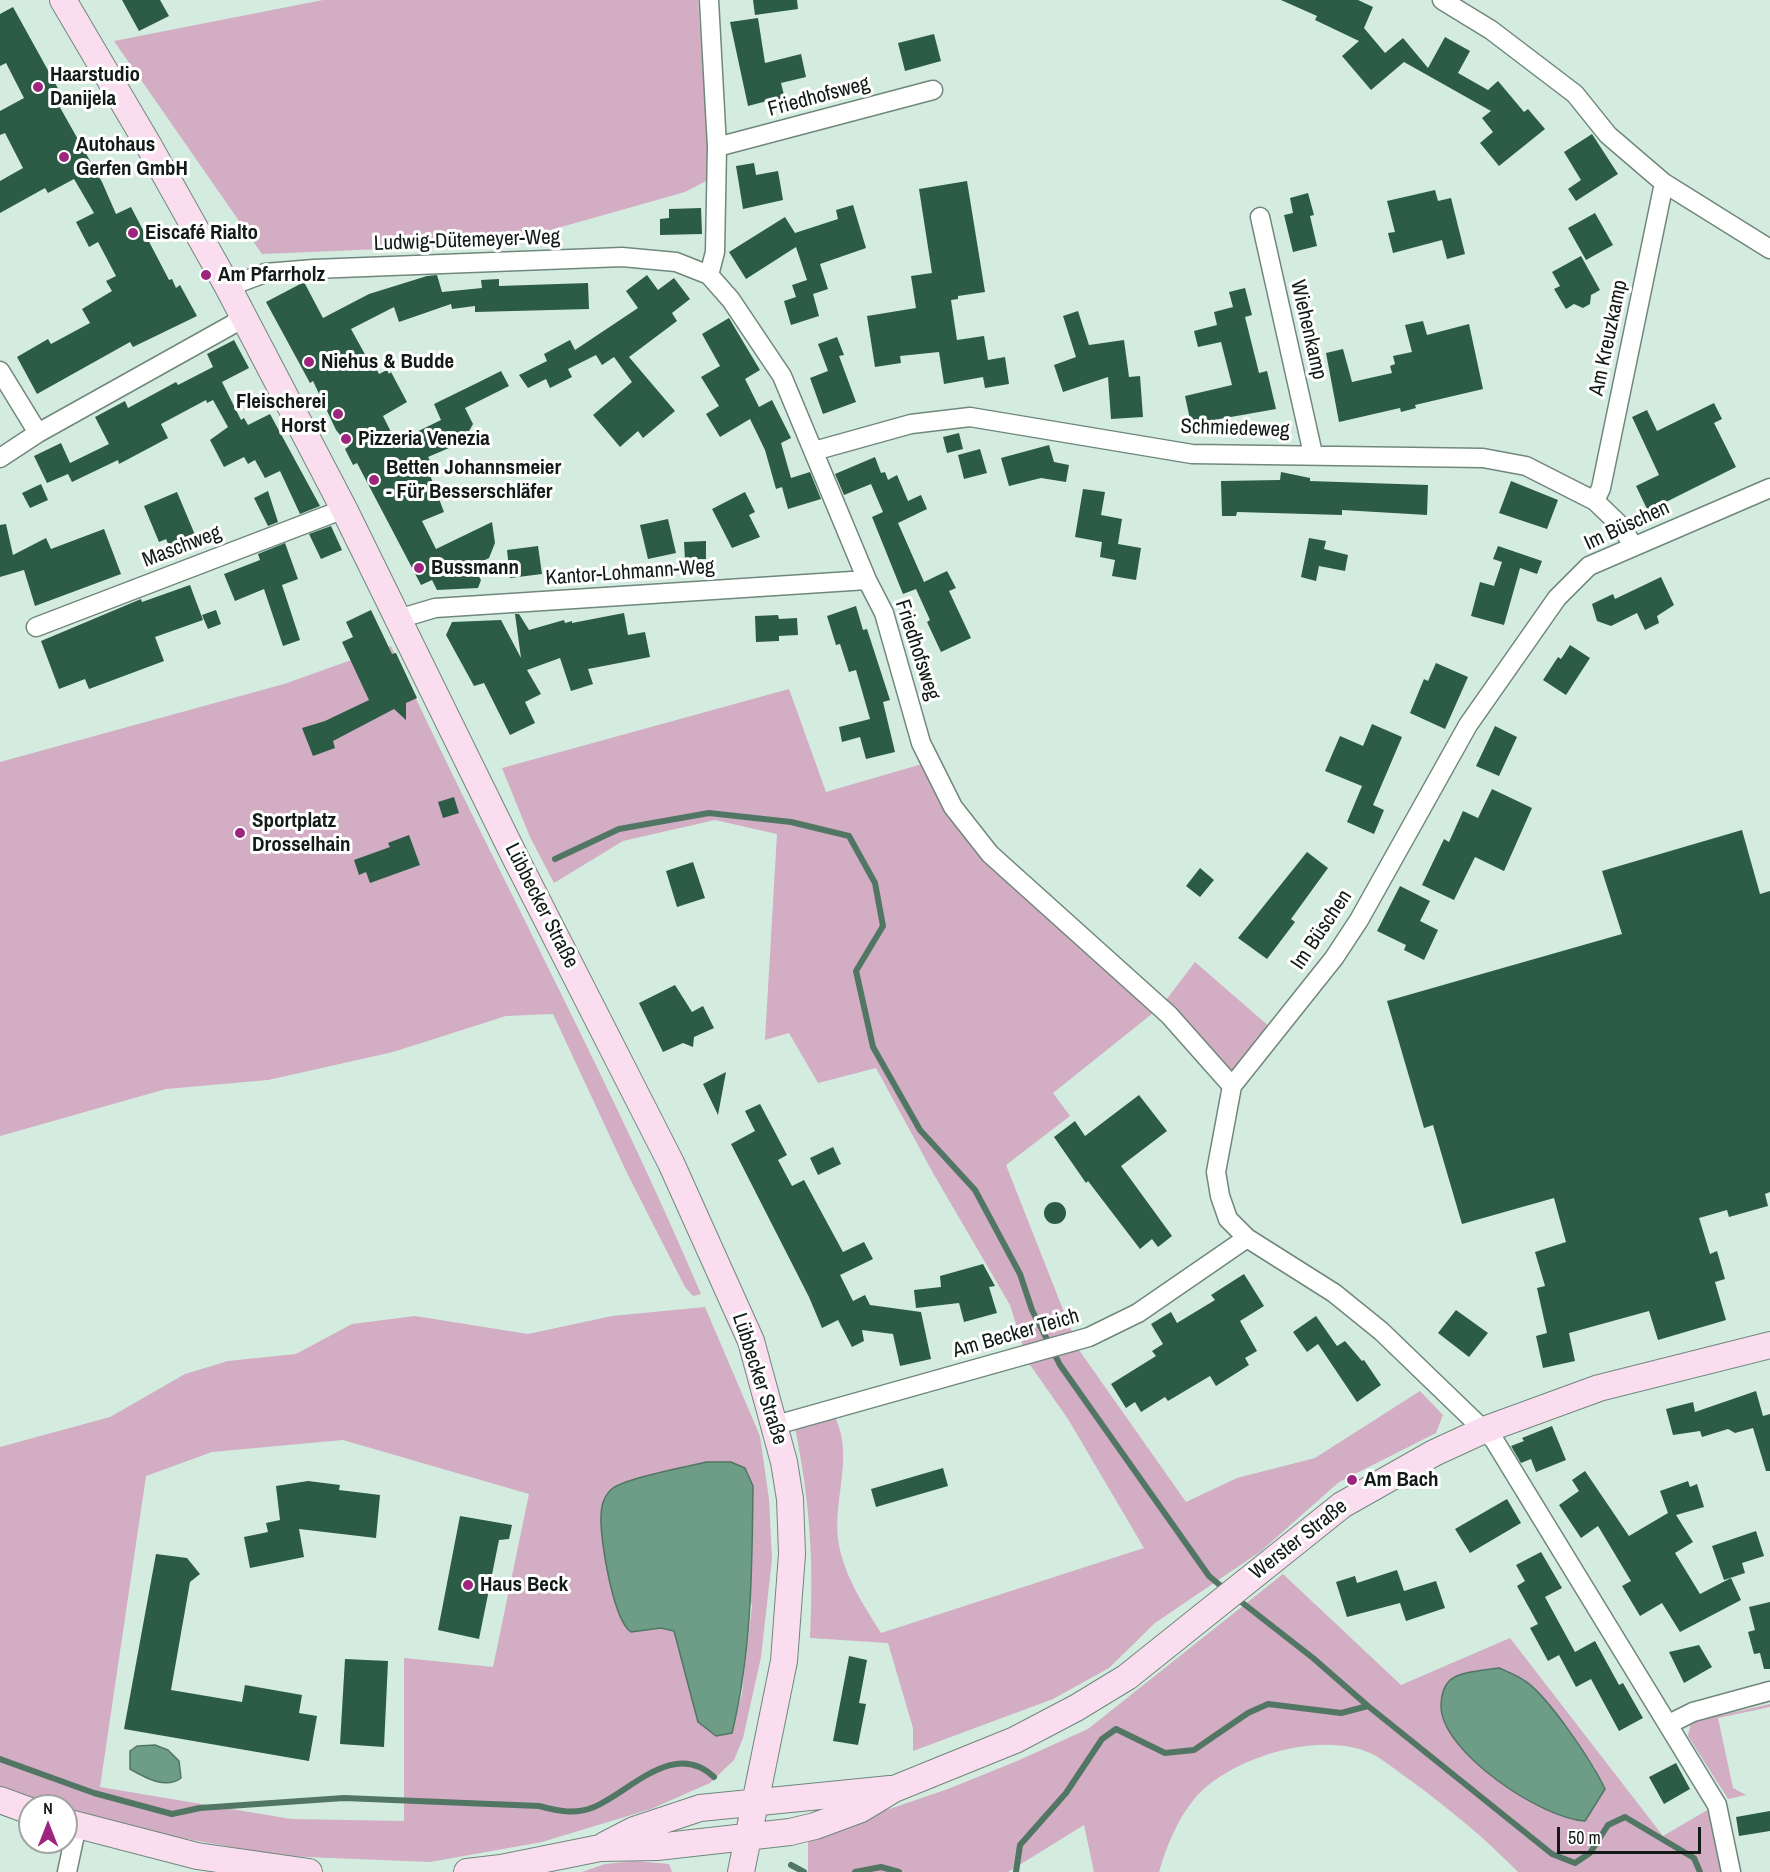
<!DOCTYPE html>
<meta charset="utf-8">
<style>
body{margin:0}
#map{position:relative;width:1770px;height:1872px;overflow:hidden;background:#d3ecdf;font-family:"Archivo Narrow",sans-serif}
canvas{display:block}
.north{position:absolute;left:18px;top:1794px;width:60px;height:60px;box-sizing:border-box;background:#fff;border:2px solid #a0a4a2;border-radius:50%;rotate:0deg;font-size:16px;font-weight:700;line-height:24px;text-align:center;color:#121b16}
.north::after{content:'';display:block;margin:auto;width:21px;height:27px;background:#9e257d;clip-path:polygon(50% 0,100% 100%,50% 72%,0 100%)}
.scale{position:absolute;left:1557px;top:1827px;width:144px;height:27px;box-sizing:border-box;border:3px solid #121b16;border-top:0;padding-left:8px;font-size:18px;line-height:21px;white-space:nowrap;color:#121b16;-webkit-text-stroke:4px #fff;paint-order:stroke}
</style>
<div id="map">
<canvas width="1770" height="1872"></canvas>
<div class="north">N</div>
<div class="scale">50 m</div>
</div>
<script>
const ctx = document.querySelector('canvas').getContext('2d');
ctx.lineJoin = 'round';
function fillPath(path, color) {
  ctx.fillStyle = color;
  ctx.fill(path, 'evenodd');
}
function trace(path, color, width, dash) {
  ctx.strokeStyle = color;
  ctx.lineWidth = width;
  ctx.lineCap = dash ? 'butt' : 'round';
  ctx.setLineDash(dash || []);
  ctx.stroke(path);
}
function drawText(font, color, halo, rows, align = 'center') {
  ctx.font = font + ' "Archivo Narrow",sans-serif';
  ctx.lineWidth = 6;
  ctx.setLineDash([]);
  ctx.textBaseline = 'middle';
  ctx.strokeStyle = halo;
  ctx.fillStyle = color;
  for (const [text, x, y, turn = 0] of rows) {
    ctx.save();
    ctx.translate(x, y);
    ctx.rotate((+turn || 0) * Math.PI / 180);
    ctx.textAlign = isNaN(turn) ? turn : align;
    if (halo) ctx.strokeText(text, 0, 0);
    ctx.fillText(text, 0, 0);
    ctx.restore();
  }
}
const green = new Path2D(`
 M323,0H698L710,179L685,192L501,244L262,254L114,41Z
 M391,646C492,863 607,1073 701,1294L693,1296L685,1287L627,1173L553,1014L506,1016L393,1052L268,1080L166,1089L0,1136V762L284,684Z
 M789,689L826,792L922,764L949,811L1163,1004L1195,962L1271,1028L1231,1081L1163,1005L1053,1093L1070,1116L1006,1165L1079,1350L1186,1502L1237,1478L1315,1458L1420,1391L1443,1415L1436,1433L1339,1482L1261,1551L1155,1623L1109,1668L1053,1699L913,1751V1728L888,1643L810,1638C814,1562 810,1502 795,1428L835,1417C855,1459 831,1502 839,1545C845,1577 864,1606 881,1633L1144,1548L1068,1419L1028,1362L1010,1305L933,1173L876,1068L818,1083L789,1033L765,1040L777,834L715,820L623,841L554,883L530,837L502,768Z
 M705,1307L760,1436L769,1499L772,1559L761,1657L743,1738L734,1760L710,1783L651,1809L542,1842L430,1862L281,1856L154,1833L66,1811V1806H50L0,1791V1447L110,1417L185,1374L228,1361L296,1354L352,1324L415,1316L528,1334L612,1316ZM343,1440L529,1494L493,1667L404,1658V1821L291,1819L100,1787L146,1476L212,1452ZM707,1462L752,1606L742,1693L732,1733L698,1722L674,1631L661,1628L614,1487Z
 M1283,1574L1401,1685L1510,1638L1663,1836L1721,1802L1734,1872H1518C1485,1838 1448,1808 1410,1780C1399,1773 1388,1763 1376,1756C1327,1728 1231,1756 1195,1798C1178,1818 1166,1847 1159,1872H1094L1084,1825L1008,1872H808V1842L822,1832L948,1789L1017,1761L1088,1729ZM1544,1698L1596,1769L1527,1799C1492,1776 1458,1754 1441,1715Z
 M1770,1704V1707L1718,1718L1733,1788L1746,1795L1728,1799L1688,1736L1691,1722Z
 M635,1861L669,1864L672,1872H582L605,1864Z`);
const water = new Path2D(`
 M707,1462H731L745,1468L753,1486C752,1569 752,1651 732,1733L716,1736L698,1722L674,1631L661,1628L631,1632C613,1620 600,1539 601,1517C601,1506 604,1495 613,1488C626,1478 689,1466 707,1462Z
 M1499,1668C1508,1672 1517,1675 1525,1681C1548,1696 1593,1763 1605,1789L1585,1821C1542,1819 1441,1752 1441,1706C1441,1696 1443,1687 1450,1680C1461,1671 1486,1670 1499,1668Z
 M155,1745L168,1750L179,1761L181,1778C166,1790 144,1777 130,1769V1751L137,1746Z`);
const stream = new Path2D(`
 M555,859L619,829L709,813L791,822L849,836L875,883L883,926L856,971L873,1047L920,1130L975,1190L1020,1274L1032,1310L1060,1365L1209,1576L1227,1591
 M1235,1597L1313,1658L1368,1706
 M0,1759L94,1793L172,1814L200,1808L344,1798L539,1806C558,1811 575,1815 594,1807C631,1791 674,1739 714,1777
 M791,1865L804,1872
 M855,1872L881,1867L899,1872
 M1016,1872L1020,1845L1066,1793L1102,1739L1116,1729L1165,1753L1194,1750L1248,1713L1268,1704L1341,1713L1368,1706L1552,1854L1575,1863L1590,1853L1608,1825L1625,1817L1694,1858L1700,1872`);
const building = new Path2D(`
 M122,0H160L169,16L139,31Z
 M753,0H797L798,9L755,15Z
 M1281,0H1358L1373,7L1364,28L1385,53L1403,38L1428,68L1445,37L1470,51L1458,73L1488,90L1498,81L1524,112L1528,109L1545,129L1499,166L1480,143L1493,132L1482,118L1491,111L1404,62L1371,90L1342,56L1359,41L1315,20L1317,16Z
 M13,7L60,92L53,95L102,182L116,214L131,207L169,280L172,279L176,288L180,285L197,316L133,347L130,342L37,394L17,357L48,339L51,344L90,323L82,309L112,291L106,281L116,276L98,242L89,247L76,222L94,213L74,179L48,193L45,188L0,213V181L23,168L5,133L0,135V111L24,98L6,63L0,66V14Z
 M758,18L765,63L801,54L806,77L781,83L786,103L769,107L767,101L748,106L730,22Z
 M934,34L941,61L905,71L898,43Z
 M1592,134L1618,174L1576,201L1568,189L1581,180L1564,152Z
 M754,163L756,175L778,171L783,200L743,209L736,166Z
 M967,181L985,292L958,296V299L951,300L957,340L984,336L988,360L1005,357L1009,384L985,388L983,377L944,384L939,352L900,356L901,363L875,367L867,316L916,308L911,276L932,273L919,189Z
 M1435,190L1438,201L1451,198L1465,254L1447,259L1442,240L1393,253L1388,233L1395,232L1387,201Z
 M1308,193L1314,215L1310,216L1317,246L1293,252L1284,215L1293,213L1290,198Z
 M853,205L866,248L820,264L828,289L813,294L819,316L791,325L784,301L796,297L792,285L807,280L796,247L746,279L729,252L785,217L795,233L838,219L836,210Z
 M701,208L702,234L660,235V219L669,218V209Z
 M1595,213L1613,245L1586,260L1568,228Z
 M1581,256L1600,290L1591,295L1590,304L1583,308L1574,304L1566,309L1554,289L1560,286L1552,272Z
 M437,275L442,292L482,288L481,280L499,279V286L588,283L589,309L475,312V306L452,309L451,304L399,322L394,307L351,329L372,367L375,366L379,374L387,370L389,374L391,372L407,402L383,416L396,442L441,420L434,404L477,383L501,371L509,386L465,408L473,424L463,442L428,457L436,472L430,475L444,512L422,521L436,549L492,522L495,543L489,558L473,566L481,580L478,588L437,590L432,580L421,585L357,463L353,465L345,449L349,446L336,430L313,381L310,383L266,302L304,282L323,318L369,294L427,276Z
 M647,275L658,290L674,278L690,299L672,313L677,321L629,357L675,411L643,438L638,431L620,447L593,415L632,382L614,357L602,365L596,355L568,369L572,377L550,388L546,379L528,388L519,375L547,361L544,354L570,340L575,350L638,308L626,291Z
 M1245,288L1252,315L1245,317L1259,373L1267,371L1276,409L1191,424L1185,396L1232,385L1221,342L1198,347L1194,331L1217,325L1214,312L1233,307L1229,292Z
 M1078,311L1089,345L1124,340L1129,377L1140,376L1143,417L1111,419L1108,377L1063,392L1054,365L1076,357L1063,316Z
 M729,318L760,370L745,379L759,407L772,400L791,438L781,443L791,478L810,472L821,499L788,509L782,487L776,489L765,450L750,419L720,437L706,414L719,406L701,377L720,366L702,334Z
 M1423,321L1427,335L1469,324L1483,389L1415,405L1416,408L1401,412L1400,408L1339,422L1326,353L1343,349L1352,382L1392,373L1390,366L1395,364L1393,356L1412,352L1405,325Z
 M837,337L844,355L839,356L856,402L823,414L810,378L828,371L818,344Z
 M234,340L249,368L222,382L241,420L244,418L248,425L270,414L320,506L300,514L280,471L265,478L255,460L248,464L244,457L224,467L210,440L228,427L213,400L207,403L206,400L161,424L168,438L119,464L118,460L72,482L68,474L47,483L34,456L61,443L70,463L109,444L95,417L125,401L128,408L176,382L178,385L213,367L207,354Z
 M1714,403L1722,419L1714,423L1736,467L1648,511L1636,486L1659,475L1632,417L1647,410L1657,431Z
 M959,433L963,449L947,453L943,437Z
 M1049,445L1054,462L1069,465L1066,482L1041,478L1009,486L1001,458Z
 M980,449L987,473L964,479L958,455Z
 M875,457L881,473L885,472L888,480L897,475L908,501L921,495L927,509L898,523L924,582L947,571L956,588L949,591L971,638L941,652L927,622L930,620L916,589L903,594L872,517L883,512L871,484L844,495L835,474Z
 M1281,472L1310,478V481L1428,485L1427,515L1342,510V515L1237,512L1236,516H1222L1221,481L1280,480Z
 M1511,481L1558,500L1547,529L1499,513Z
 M41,484L48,500L30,508L22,493Z
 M1083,489L1105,492L1101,515L1122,519L1118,544L1141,548L1136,580L1112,576L1115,560L1100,557L1102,542L1075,537Z
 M268,491L278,522L268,526L254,498Z
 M177,492L198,542L172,553L166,539L159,542L144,506Z
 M745,492L755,512L749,515L760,537L732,548L712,509Z
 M668,519L676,553L648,559L640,525Z
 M6,524L13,555L46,538L51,549L104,529L121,574L35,606L24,570L0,577V525Z
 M331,526L342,550L321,559L309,534Z
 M1309,538L1326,541L1324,549L1348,555L1345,571L1319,566L1316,581L1301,577Z
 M706,541V559L685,560L684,542Z
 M285,543L298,579L282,585L300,640L283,646L264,589L235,601L224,574L260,560L258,554Z
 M538,546L542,574L510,578L507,550Z
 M1498,546L1542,561L1537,574L1520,568L1504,625L1471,616L1480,582L1494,586L1502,562L1493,559Z
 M1661,577L1674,605L1657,616L1659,623L1645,630L1637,613L1611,626L1597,621L1592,604L1613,594L1615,599Z
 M190,585L203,620L155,637L164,661L89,689L85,679L59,689L41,641L141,599L142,602Z
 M856,606L863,630L867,629L890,700L883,702L895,752L866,759L860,737L842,742L839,727L870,719L856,670L849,672L840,644L836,645L827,616Z
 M216,610L221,624L208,629L202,615Z
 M371,610L392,654L396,653L417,698L406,703V720L394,709L333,741L335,748L313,756L302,728L325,721L369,700L342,642L353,637L346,622Z
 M624,613L628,635L645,632L650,657L588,669L593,684L571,691L560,658L527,670L541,694L525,702L535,723L510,735L484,683L474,686L446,635L452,622L501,620L521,658L515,614H519L529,630L564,620L565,623L572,621V623Z
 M778,615L779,619L797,618L798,635L779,636V641L756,642L755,616Z
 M1570,645L1590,658L1566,695L1543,680L1558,657L1561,659Z
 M1436,663L1468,677L1445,729L1410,713L1424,679L1428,681Z
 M1372,724L1402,737L1373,805L1384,810L1374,834L1347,822L1362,786L1325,771L1340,736L1363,746Z
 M1495,726L1517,737L1499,776L1476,766Z
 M1492,789L1532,808L1504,871L1475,857L1454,900L1422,885L1444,839L1449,842L1463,811L1478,818Z
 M454,797L459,813L443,818L438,802Z
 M1742,830L1760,894L1770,891V1192L1765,1194L1768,1206L1729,1217L1727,1210L1699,1218L1710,1254L1717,1251L1725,1279L1715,1282L1726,1320L1658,1340L1649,1311L1569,1333L1575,1361L1543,1368L1536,1336L1547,1333L1537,1288L1545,1286L1535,1252L1566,1242L1554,1198L1462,1224L1433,1125L1424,1128L1387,1001L1622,934L1602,871Z
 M409,835L420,865L370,883L366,872L359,875L354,860L390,847L388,843Z
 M1307,852L1328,868L1291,919L1295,922L1267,959L1238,938Z
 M693,862L705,898L677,907L666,871Z
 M1200,868L1214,880L1200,897L1186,886Z
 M1400,886L1430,901L1420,921L1438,930L1424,960L1404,950L1406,945L1377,931Z
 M675,985L692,1012L703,1006L714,1028L694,1037L693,1047L683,1043L663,1052L639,1003Z
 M726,1072L718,1115L703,1084Z
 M1139,1095L1167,1131L1121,1166L1172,1236L1158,1247L1152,1239L1140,1249L1088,1181L1086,1183L1054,1137L1075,1121L1085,1136Z
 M760,1104L787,1155L778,1160L792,1186L804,1180L843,1252L864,1242L873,1259L840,1275L853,1301L865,1295L870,1305L921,1312L931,1359L900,1366L893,1334L862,1330L864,1341L852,1347L838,1320L822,1328L809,1297L731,1144L755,1131L745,1111Z
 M833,1147L841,1164L818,1175L810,1158Z
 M1044 1213a11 11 0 1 1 22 0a11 11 0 1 1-22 0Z
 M983,1264L995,1286L989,1287L997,1313L964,1322L959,1303L916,1308L914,1290L941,1287L940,1276Z
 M1244,1274L1264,1306L1240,1321L1257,1351L1245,1358L1249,1365L1216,1386L1210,1376L1168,1401L1165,1397L1141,1412L1135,1402L1126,1408L1111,1384L1156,1356L1152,1351L1163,1344L1151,1324L1171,1312L1177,1323L1215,1300L1211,1295Z
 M1456,1310L1488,1333L1469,1357L1438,1333Z
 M1316,1316L1337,1346L1345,1341L1362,1361L1364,1360L1381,1385L1357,1402L1318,1344L1307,1352L1293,1332Z
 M1756,1391L1763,1416L1770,1414V1471H1766L1753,1428L1735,1433L1728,1429L1702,1437L1700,1431L1673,1435L1666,1409L1693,1402L1695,1412Z
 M1552,1426L1566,1460L1536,1472L1531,1459L1521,1463L1511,1446L1524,1441L1522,1438Z
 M943,1468L948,1486L876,1507L871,1489Z
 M1585,1471L1629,1536L1668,1513L1660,1491L1688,1481L1690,1487L1697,1484L1704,1507L1676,1515L1693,1542L1675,1553L1700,1594L1731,1578L1741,1600L1680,1632L1662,1603L1640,1616L1622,1586L1631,1581L1598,1526L1581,1538L1559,1505L1579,1491L1572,1480Z
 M308,1481L340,1485L339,1490L380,1495L376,1538L299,1529L304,1557L250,1568L244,1537L268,1532L266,1523L280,1520L276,1486Z
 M1507,1499L1521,1523L1470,1553L1455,1529Z
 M460,1516L512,1525L509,1539L499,1540L479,1639L438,1630Z
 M1756,1531L1764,1556L1742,1563L1745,1573L1724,1580L1712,1546Z
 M1541,1552L1562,1588L1545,1597L1575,1652L1595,1641L1619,1685L1623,1683L1643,1718L1619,1731L1591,1679L1576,1687L1559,1655L1548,1661L1530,1628L1538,1624L1517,1586L1525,1581L1516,1565Z
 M156,1554L187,1558L200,1574L190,1582L171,1690L242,1702L245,1685L302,1695L299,1713L317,1716L309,1761L124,1729Z
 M1397,1570L1404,1591L1436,1581L1445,1608L1406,1621L1400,1603L1347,1617L1336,1582L1355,1576L1357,1583Z
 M1770,1602V1669H1764L1760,1653L1754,1654L1748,1632L1755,1630L1749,1607Z
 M1699,1645L1712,1667L1684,1683L1669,1652Z
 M849,1656L867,1660L859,1703L866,1704L858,1745L833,1741Z
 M345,1659L388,1661L384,1747L340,1744Z
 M1676,1763L1690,1789L1664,1804L1649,1777Z
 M1770,1811V1831L1739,1836L1736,1817Z`);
const minor = new Path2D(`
 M709,0L717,147L715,252L709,275L731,300L782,376L867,580L884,613L921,743L953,807L990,854L1169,1015L1232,1086
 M1442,0L1491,30L1575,94L1608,135L1664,183L1770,249
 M717,147L933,90
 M1260,217L1313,454
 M228,287L265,273L314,269L622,257L676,262L709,275
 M0,371L38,433
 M814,451L911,424L970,417L1192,454L1483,458L1526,466L1595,501L1620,525L1633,545
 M0,458L38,433L244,318
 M1595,501L1601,488L1664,183
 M398,619L435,608L867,580
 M36,627L344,509
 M776,1425L1089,1337L1138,1313L1247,1238
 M1669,1724L1693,1712L1770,1691
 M67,1872L77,1825
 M1731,1872L1717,1805L1494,1440L1381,1331L1334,1293L1247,1238L1228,1219L1220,1196L1216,1172L1232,1086L1334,958L1359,920L1468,725L1557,598L1589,566L1770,488`);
const secondary = new Path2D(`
 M63,0L149,146L228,287L344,509L515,857L671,1163L751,1341L784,1462L790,1499L792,1554L784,1661L741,1872
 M0,1800L30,1811
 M66,1822L197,1856L309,1872
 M605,1845L634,1830L700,1808L890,1789
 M467,1872L501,1868L600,1848L657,1847L790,1832L815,1826L861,1809L894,1789L1015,1740L1076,1708L1127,1677L1342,1505L1434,1453L1484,1430L1599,1388L1770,1345`);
const markers = [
 [38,87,6,"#9e257d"],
 [64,157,6,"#9e257d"],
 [133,233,6,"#9e257d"],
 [206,275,6,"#9e257d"],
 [309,362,6,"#9e257d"],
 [338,414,6,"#9e257d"],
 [346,439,6,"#9e257d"],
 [374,480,6,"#9e257d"],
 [419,568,6,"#9e257d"],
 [240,833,6,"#9e257d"],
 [1352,1480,6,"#9e257d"],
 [468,1585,6,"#9e257d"]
];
const poiNames = [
 ["Haarstudio",50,75],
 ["Danijela",50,99],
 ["Autohaus",76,145],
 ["Gerfen GmbH",76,169],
 ["Eiscafé Rialto",145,233],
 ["Am Pfarrholz",218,275],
 ["Niehus & Budde",321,362],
 ["Fleischerei",326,402,"right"],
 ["Horst",326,426,"right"],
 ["Pizzeria Venezia",358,439],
 ["Betten Johannsmeier",386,468],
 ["- Für Besserschläfer",386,492],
 ["Bussmann",431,568],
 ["Sportplatz",252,821],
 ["Drosselhain",252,845],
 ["Am Bach",1364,1480],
 ["Haus Beck",480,1585]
];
const streetNames = [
 ["Friedhofsweg",819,97,-15],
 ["Ludwig-Dütemeyer-Weg",467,241,-2],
 ["Wiehenkamp",1308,330,77],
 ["Am Kreuzkamp",1609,338,-78],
 ["Schmiedeweg",1235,429,2],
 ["Im Büschen",1627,526,-25],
 ["Maschweg",182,547,-21],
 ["Kantor-Lohmann-Weg",630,573,-4],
 ["Friedhofsweg",917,650,72],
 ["Lübbecker Straße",541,906,63],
 ["Im Büschen",1322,930,-56],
 ["Am Becker Teich",1016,1334,-16],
 ["Lübbecker Straße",759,1379,72],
 ["Werster Straße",1299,1540,-38]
];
fillPath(green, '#d2adc3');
fillPath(water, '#6d9d86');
trace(water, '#527664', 1.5);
trace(stream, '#527664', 6);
fillPath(building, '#2c5b46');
trace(minor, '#70877c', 21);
trace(secondary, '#70877c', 28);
trace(minor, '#fff', 18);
trace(secondary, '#fadef0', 26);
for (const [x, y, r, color] of markers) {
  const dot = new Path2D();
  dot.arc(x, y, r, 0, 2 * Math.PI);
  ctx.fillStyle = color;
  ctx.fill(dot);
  trace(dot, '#fff', 2);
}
drawText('bold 21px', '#121b16', '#fff', poiNames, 'left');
drawText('21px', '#121b16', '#fff', streetNames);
</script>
